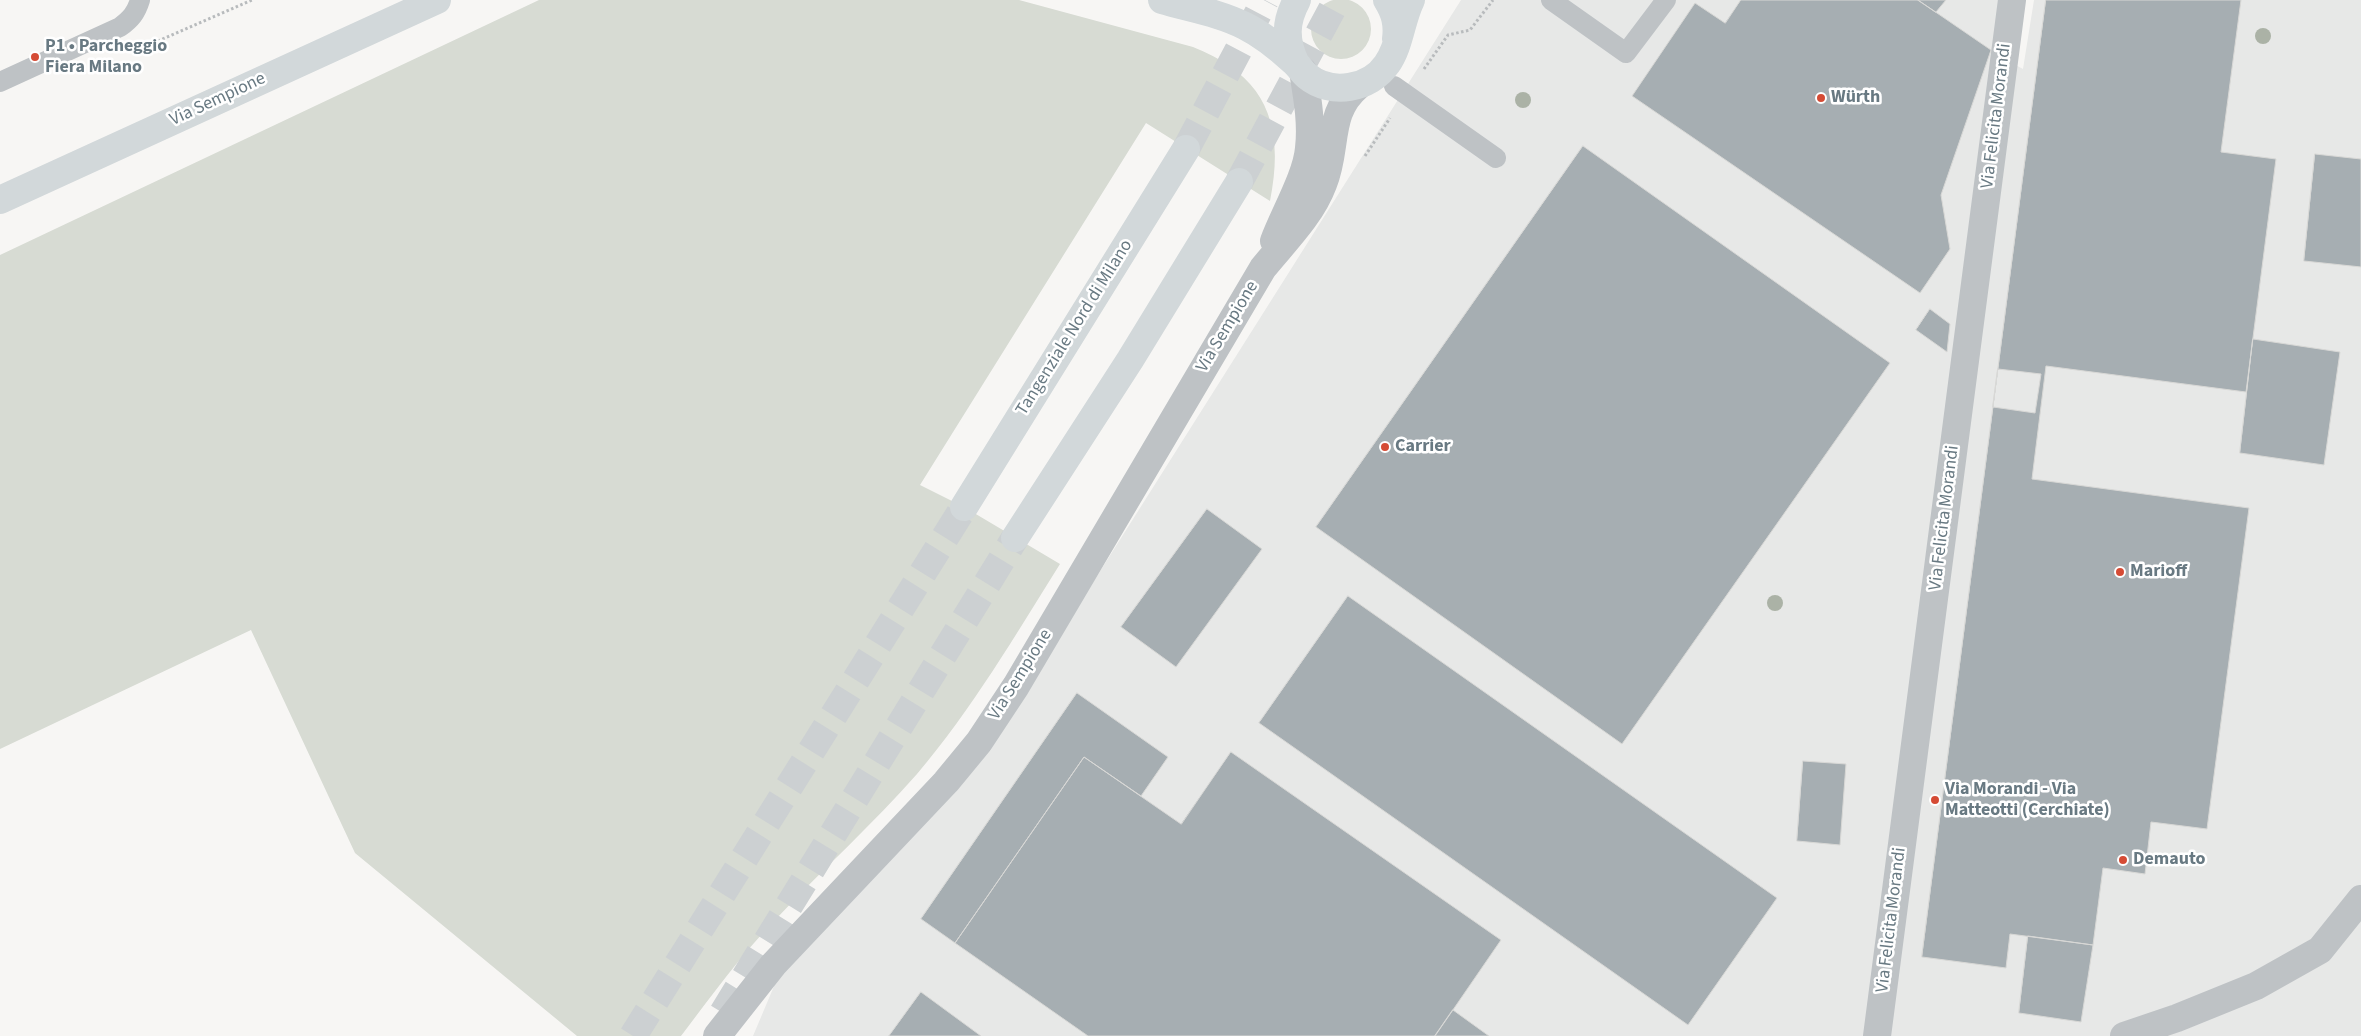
<!DOCTYPE html>
<meta charset="utf-8">
<style>
body{margin:0}
canvas{display:block;background:#f7f6f4}
</style>
<canvas width="2361" height="1036"></canvas>
<script>
const ctx = document.querySelector('canvas').getContext('2d');
ctx.lineJoin = 'round';
function fillPath(path, color) {
  ctx.fillStyle = color;
  ctx.fill(path, 'evenodd');
}
function trace(path, color, width, dash) {
  ctx.strokeStyle = color;
  ctx.lineWidth = width;
  ctx.lineCap = dash ? 'butt' : 'round';
  ctx.setLineDash(dash || []);
  ctx.stroke(path);
}
function drawText(font, color, halo, rows, align = 'center') {
  ctx.font = font + ' "Source Sans 3",sans-serif';
  ctx.lineWidth = 5;
  ctx.setLineDash([]);
  ctx.textBaseline = 'middle';
  ctx.strokeStyle = halo;
  ctx.fillStyle = color;
  for (const [text, x, y, turn = 0] of rows) {
    ctx.save();
    ctx.translate(x, y);
    ctx.rotate((+turn || 0) * Math.PI / 180);
    ctx.textAlign = isNaN(turn) ? turn : align;
    if (halo) ctx.strokeText(text, 0, 0);
    ctx.fillText(text, 0, 0);
    ctx.restore();
  }
}
const built = new Path2D(`
 M1461,0H2003L1999,56L2023,69L2034,0H2361V1036H753L780,972L1025,690Z`);
const green = new Path2D(`
 M1311 29a30 30 0 1 1 60 0a30 30 0 1 1-60 0Z
 M539,0H1019L1193,47C1267,76 1285,125 1270,201L1146,123L920,485L964,507L1060,564C1015,636 972,709 917,774C873,824 823,869 777,918C741,955 712,995 681,1036H577L355,853L251,630L0,749V255Z`);
const building = new Path2D(`
 M1741,0H1918L1991,50L1941,195L1950,249L1920,293L1632,96L1695,3L1725,23Z
 M1918,0H1946L1936,12Z
 M2046,0H2241L2221,152L2276,159L2246,392L2046,366L2032,479L2249,508L2207,829L2151,822L2145,874L2103,868L2093,945L2010,934L2006,968L1922,957Z
 M1583,146L1890,363L1622,744L1316,527Z
 M2315,154L2361,159V267L2304,261Z
 M1930,309L1950,324L1947,352L1916,330Z
 M2253,339L2340,352L2324,465L2240,453Z
 M1998,369L2041,374L2035,413L1993,407Z
 M1207,509L1262,549L1176,667L1121,627Z
 M1348,596L1777,898L1688,1025L1259,723Z
 M1077,693L1168,757L1141,796L1084,757L955,943L921,919Z
 M1231,752L1501,940L1435,1036H1088L955,943L1084,757L1181,824Z
 M1803,761L1846,764L1840,845L1797,841Z
 M2028,936L2093,945L2081,1022L2019,1013Z
 M921,992L981,1036H889Z
 M1453,1010L1489,1036H1435Z`);
const highwayTunnel = new Path2D(`
 M1186,149L1265,0
 M1239,182L1337,0
 M723,1013L1015,538
 M633,1036L964,507`);
const path = new Path2D(`
 M144,47L252,0
 M1424,69L1448,35L1470,30L1493,0
 M1365,156L1390,118`);
const lane = new Path2D(`
 M1551,0L1626,53L1666,0
 M0,82L120,27C131,19 136,13 140,0
 M1394,86L1496,158`);
const street = new Path2D(`
 M1274,241C1284,214 1307,175 1309,148C1312,122 1307,96 1303,71
 M717,1036L773,965L946,782L979,742L1016,686L1263,268C1284,242 1311,216 1323,184C1338,148 1326,113 1358,86
 M1877,1036L2012,0
 M2124,1036L2177,1018L2256,986L2320,950L2361,899`);
const primary = new Path2D(`
 M1162,0C1189,8 1220,13 1245,26C1263,35 1280,49 1294,62C1299,66 1302,72 1307,76C1331,96 1370,89 1387,64C1400,46 1401,20 1411,0
 M1387,0C1395,13 1398,24 1396,39
 M1295,62C1285,40 1285,22 1297,0
 M0,200L437,0`);
const highway = new Path2D(`
 M964,507L1186,149
 M1015,538L1130,360L1239,182`);
const trees = [
 [2263,36],
 [1523,100],
 [1775,603]
];
const markers = [
 [35,57,5,"#d54b35"],
 [1821,98,5,"#d54b35"],
 [1385,447,5,"#d54b35"],
 [2120,572,5,"#d54b35"],
 [1935,800,5,"#d54b35"],
 [2123,860,5,"#d54b35"]
];
const poiNames = [
 ["P1 • Parcheggio",45,47],
 ["Fiera Milano",45,68],
 ["Würth",1831,98],
 ["Carrier",1395,447],
 ["Marioff",2130,572],
 ["Via Morandi - Via",1945,790],
 ["Matteotti (Cerchiate)",1945,811],
 ["Demauto",2133,860]
];
const streetNames = [
 ["Via Sempione",218,100,-25],
 ["Via Felicita Morandi",1997,116,-83],
 ["Via Sempione",1228,327,-59],
 ["Tangenziale Nord di Milano",1075,328,-58],
 ["Via Felicita Morandi",1945,518,-83],
 ["Via Sempione",1021,675,-58],
 ["Via Felicita Morandi",1892,920,-83]
];
fillPath(built, '#e7e8e7');
fillPath(green, '#d7dbd3');
fillPath(building, '#a6aeb2');
trace(building, '#d8d8d6', 1);
trace(highwayTunnel, '#ccd0d2', 28, [28, 14]);
trace(path, '#b8bbbd', 3, [2.5, 2.5]);
trace(lane, '#bec2c5', 20);
trace(street, '#bec2c5', 28);
trace(primary, '#d2d8da', 28);
trace(highway, '#d2d8da', 28);
ctx.fillStyle = '#abb2a6';
for (const [x, y] of trees) {
  ctx.beginPath();
  ctx.arc(x, y, 8, 0, 2 * Math.PI);
  ctx.fill();
}
for (const [x, y, r, color] of markers) {
  const dot = new Path2D();
  dot.arc(x, y, r, 0, 2 * Math.PI);
  ctx.fillStyle = color;
  ctx.fill(dot);
  trace(dot, '#fff', 2);
}
drawText('bold 18px', '#687982', '#fff', poiNames, 'left');
drawText('18px', '#687982', '#fff', streetNames);
</script>
